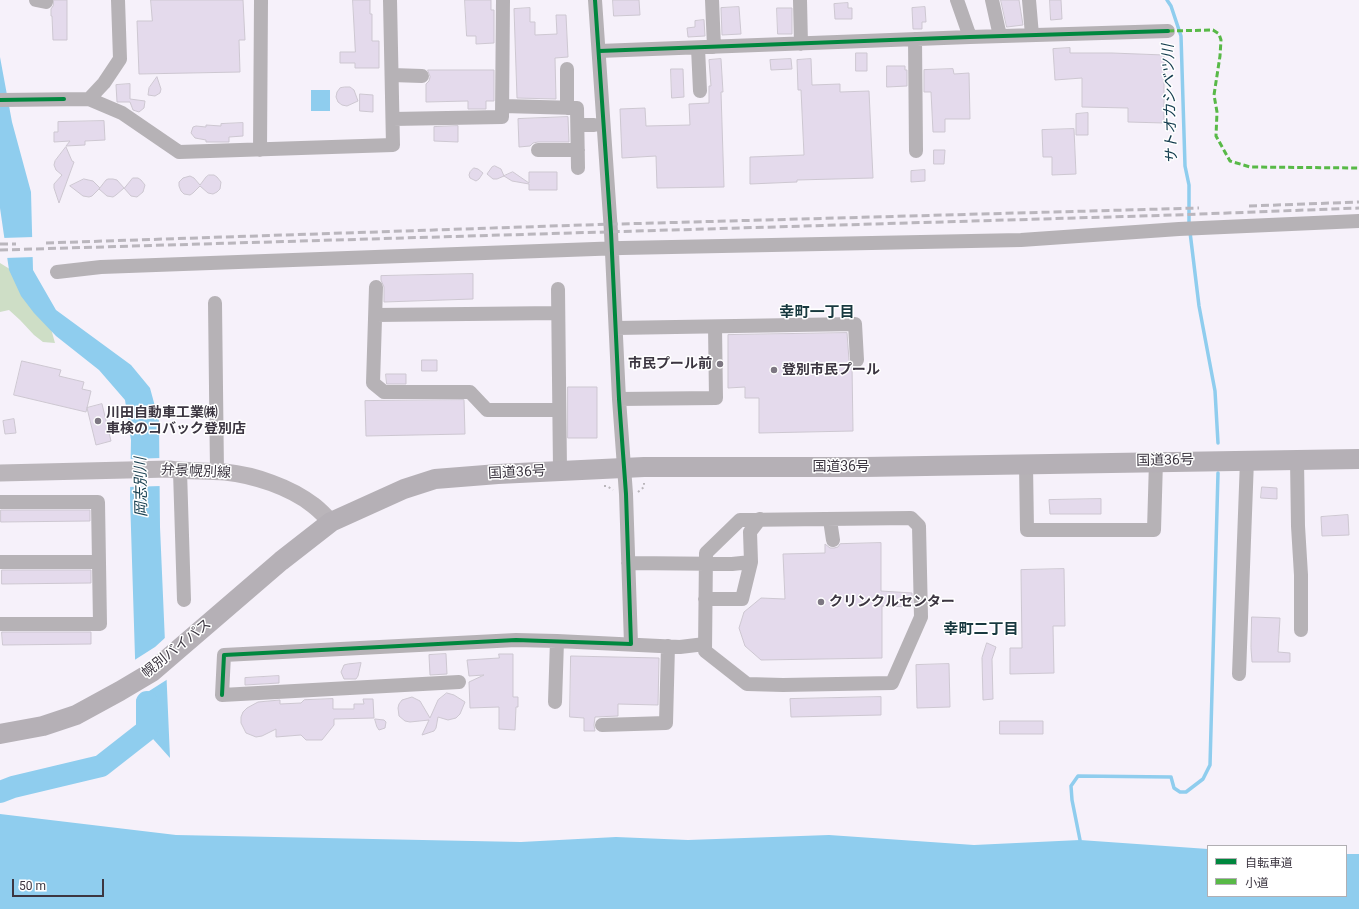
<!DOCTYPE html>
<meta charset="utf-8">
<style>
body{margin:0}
#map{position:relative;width:1359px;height:909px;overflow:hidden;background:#f6f1fa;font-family:Roboto,"Noto Sans JP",sans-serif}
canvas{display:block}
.legend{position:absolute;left:1207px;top:845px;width:140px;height:52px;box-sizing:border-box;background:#fff;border:1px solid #b1afb3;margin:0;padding:5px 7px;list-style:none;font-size:12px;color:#3c3641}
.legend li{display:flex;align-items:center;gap:8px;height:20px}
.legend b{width:20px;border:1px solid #b1afb3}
.scale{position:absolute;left:12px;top:879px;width:92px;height:18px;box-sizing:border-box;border:2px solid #3c3641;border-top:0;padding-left:5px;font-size:12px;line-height:14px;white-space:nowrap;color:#3c3641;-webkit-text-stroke:3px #fff;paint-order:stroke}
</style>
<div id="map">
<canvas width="1359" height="909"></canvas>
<ul class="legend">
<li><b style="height:5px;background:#00873e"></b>自転車道</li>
<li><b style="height:5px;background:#58b947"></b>小道</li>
</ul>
<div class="scale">50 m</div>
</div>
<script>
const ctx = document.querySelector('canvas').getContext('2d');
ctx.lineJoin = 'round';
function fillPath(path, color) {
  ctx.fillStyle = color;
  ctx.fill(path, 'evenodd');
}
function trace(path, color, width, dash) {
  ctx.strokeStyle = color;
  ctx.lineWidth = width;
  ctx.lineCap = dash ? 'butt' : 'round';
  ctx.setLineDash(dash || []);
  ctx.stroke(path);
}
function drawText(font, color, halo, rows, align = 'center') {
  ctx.font = font + ' Roboto,"Noto Sans JP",sans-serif';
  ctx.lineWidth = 3;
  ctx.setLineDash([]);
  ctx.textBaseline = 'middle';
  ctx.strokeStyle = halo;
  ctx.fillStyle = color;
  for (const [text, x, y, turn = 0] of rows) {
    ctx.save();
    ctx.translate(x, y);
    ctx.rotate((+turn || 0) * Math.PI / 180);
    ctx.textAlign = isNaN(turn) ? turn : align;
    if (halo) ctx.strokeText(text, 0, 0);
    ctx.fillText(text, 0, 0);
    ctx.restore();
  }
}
const green = new Path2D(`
 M0,263L13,271L50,325L55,343L43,342L34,335L20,320L9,310L0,312Z`);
const water = new Path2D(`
 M0,57L12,122L31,192L33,270L56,310L131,365L150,388L159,421L160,527L170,758L137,721L130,497L131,440L125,400L99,370L56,336L34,313L21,296L9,270L0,208Z
 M311,90H330V111H311Z
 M0,814L176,835L521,842L616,837L688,840L829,835L974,845L1080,840L1208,849V896H1346V854H1359V909H0Z`);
const pier = new Path2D(`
 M34,237V257L5,258L2,238Z
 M161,458V486L128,487L129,459Z
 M166,637L168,679L135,700L133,661L155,647Z`);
const stream = new Path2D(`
 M1167,0L1171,6L1181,36L1185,166L1189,185V226
 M1190,232L1199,306L1215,391L1218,443
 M1080,840L1072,800L1071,786L1078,776L1171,777L1174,788L1180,792H1186L1203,779L1210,765L1218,473`);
const river = new Path2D(`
 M0,792L13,787L101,766L147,730V702`);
const building = new Path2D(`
 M54,0H67V40H53L52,16H51V9L53,6Z
 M151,0H243L245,40H239L240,72L139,74L137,21H152Z
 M353,0H370V14H372V41H379V68H355V63H340V52H355Z
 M465,0H491V10H494V43L476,44V36H467Z
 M613,0H639L640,15L614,16Z
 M1001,0H1019L1023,25L1007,27Z
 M1050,0H1061L1062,19L1051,20Z
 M848,3V8H852V19H835L834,4Z
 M739,7L741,34L722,35L721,8Z
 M925,7L926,22H922V29H913L912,8Z
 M530,8V22H535V35L557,34L556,15H566L568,57L555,58L556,99L517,98L514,9Z
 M777,8H792V34H778Z
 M704,20L705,36L688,37L687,28L695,27V21Z
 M1070,48V53H1112L1164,55V123L1128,122V108L1082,107V78L1055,80L1053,49Z
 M856,53H867V71H856Z
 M721,59L723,92H721L724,187L657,188L656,156L622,158L620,109L645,108L646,126L690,125L689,104L709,103V86H711L709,60Z
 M791,59L792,69L771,70L770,60Z
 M811,59L812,85L840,84V92L869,91L873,178L797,180V182L750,184V157L804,155L801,90H798L797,60Z
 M887,66H905V70H907V86L887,87Z
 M671,69H683L684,97L672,98Z
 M953,69L954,74L969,73L970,119H945V132H933L931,92H924V70Z
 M428,70H494V101H486V109H468V101L426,102V84L429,81L430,77Z
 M157,77L161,89L160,93L155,96L148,95L149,88Z
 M130,84V99L145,101L144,108L139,112L133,110L130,102H117L116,85Z
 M345,87H350L354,90L358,101L347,106L342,105L338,102L336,97L337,92L340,88Z
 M360,94L373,95V112L360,111Z
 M1088,113V135H1076V114Z
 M568,117L569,142H538L533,143L530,146L519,147L518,119Z
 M104,121L105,140L85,141V145L66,146L70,141L54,142V132H58V122Z
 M243,123V136L229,137V142H206V140L195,138L191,133L193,127L196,126L206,127V125L221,126V124Z
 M458,126V142L434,141V127Z
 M1074,129L1076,174L1052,175V157H1043L1042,130Z
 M66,147L72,161L74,162L59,203L54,188V184L62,175L56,170L54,165L55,161Z
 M934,150H945L944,164H934Z
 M495,166L501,169L504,176L497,179H493L487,174L492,167Z
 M474,168L478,169L483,173L479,179L476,181L470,178L469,175L470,172Z
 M925,170V181L911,182V171Z
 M513,172L529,183V172H557V190H529V184L512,181L504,176Z
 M209,175H214L217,177L221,182L220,189L217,192L213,194L208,193L200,186L193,193L190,195L184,194L181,191L179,186V182L183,178L190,176L194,178L200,185L206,177Z
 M133,178H138L141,180L145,185L143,192L137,197L131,196L124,188L116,195L113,197L107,196L99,189L106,180L108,179H113L117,180L124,188Z
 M84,179L93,181L100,188L92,196L89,197L83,196L70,186Z
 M473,274V299L384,302V287L381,280V276Z
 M847,333L849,360L852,366L853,431L759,433V398H745V387L728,388V335Z
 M422,360H437V371H422Z
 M22,361L61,370L59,376L84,382L82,389L91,391L86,412L14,395Z
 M386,374H406V384H387Z
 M568,387H597V438H568Z
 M464,400L465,434L366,436L365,401Z
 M102,404L111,441L96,445L87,408Z
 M14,419L16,433L5,434L3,421Z
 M1262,487L1277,488V499L1261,498Z
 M1101,499V514H1050L1049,500Z
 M1,510H90V521L1,522Z
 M1348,515L1349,535L1322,536L1321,517Z
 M881,543V591L912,593V607L882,606V658L761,660L745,646L739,628L744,612L761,598L785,599L783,554L825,553V544L830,548H834L838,547L840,544Z
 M1064,569L1065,626H1053L1054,673L1010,674V648H1022L1021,570Z
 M2,570H91V583L2,584Z
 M1252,617L1280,618L1278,652L1290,653V662H1252L1251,648Z
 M2,632H91V644L3,645Z
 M987,643L996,647L992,659L993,699L983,700L982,658Z
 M446,654L447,674L430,675L429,655Z
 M499,654H513V697H518V707H516L515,730L499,729V707L470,708L469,682L484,675L469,676L467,660L499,658Z
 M571,656L659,658L658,705L618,704V716L595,717L594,725L595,731H584V718L570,717Z
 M361,663L358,676L356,679H344L341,672L344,665L348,664Z
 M949,664L950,707L917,708L916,665Z
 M279,676V683L245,685V678Z
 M447,693L454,695L465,702L460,714L456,718L448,720L438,717L436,728L434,731L422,735L429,720L410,722L405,721L399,716L398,708L399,704L402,700L412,697L420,701L430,718L438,700Z
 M881,697V715L791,717L790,699Z
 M333,699V709H354V704H364L363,699H373L374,718L334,719V725L322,740H306L301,735L276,737V729L262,736L256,737L246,733L241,723V717L243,712L247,708L258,702L280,700V704L301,703L304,700Z
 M375,719L384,720L386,722L385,728L379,730L377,727Z
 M1000,721H1043V734H1000Z`);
const path = new Path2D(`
 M604,486H607L613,490
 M638,492L644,487V483`);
const minor = new Path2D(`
 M36,0L46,2V0
 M595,0L611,232L619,399L626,494L631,644
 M712,0L714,47
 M800,0L801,44
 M957,0L970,37
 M992,0L1000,36
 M1029,0L1032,35
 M915,39L916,151
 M698,48L700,91
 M599,51L970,37L1168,31
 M567,69V108
 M392,75L422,76
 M89,99L122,113L179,152L393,145L390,0
 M0,100L89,99L104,83L120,59L118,0
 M503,106L577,108L578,168
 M393,119L502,117L503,0
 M578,125H594
 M260,150L261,0
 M538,150H578
 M57,272L101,267L622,248L1021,240L1179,229L1359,221
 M376,287L373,383L384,392H470L487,410H559
 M558,289L560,470
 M215,303L217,472
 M376,315L558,313
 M616,328L855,324L857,360
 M619,399L716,398L715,327
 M1297,460L1298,526L1301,575V630
 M1026,464L1027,530H1154L1156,461
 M180,471L184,600
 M0,502H98L100,624H0
 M911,518L919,526L921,617L892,683L783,685L747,684L705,651L706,553L740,520Z
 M830,520L833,540
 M0,562H99
 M628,563L732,564L751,562
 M705,599H742L751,562L750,532L760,519
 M1239,674L1247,460
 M459,682L222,695L224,655L516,640L557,641L680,647L705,644
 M555,702L557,641
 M602,725L666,723L668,646`);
const major = new Path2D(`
 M0,473L169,469C188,472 206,470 225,472C254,475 290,487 313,505C320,510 325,516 331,522`);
const highway = new Path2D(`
 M0,734L43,726L76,715L120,691L152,672L281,561L331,522L404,489L435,479L498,474L644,467H864L1359,459`);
const rail = new Path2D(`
 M1249,206L1359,202
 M46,243L583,225L1199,208
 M0,244H16
 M0,250L1175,215L1359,208`);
const quiet = new Path2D(`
 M1168,31L1213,30L1219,34L1221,40L1220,56L1214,95L1217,112L1216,136L1230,161L1250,167L1359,168`);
const cycleway = new Path2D(`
 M599,51L970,37L1168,31
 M0,100L64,99
 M222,695L224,655L516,640L631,644L626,494L619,399L611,232L595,0`);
const markers = [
 [720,364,4,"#7d7782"],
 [774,370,4,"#7d7782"],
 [98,421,4,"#7d7782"],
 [821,602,4,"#7d7782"]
];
const poiNames = [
 ["市民プール前",712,364,"right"],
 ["登別市民プール",782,370],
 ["川田自動車工業㈱",106,413],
 ["車検のコバック登別店",106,429],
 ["クリンクルセンター",829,602]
];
const streetNames = [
 ["国道36号",1165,461,-1],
 ["国道36号",841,467],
 ["弁景幌別線",196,472,3],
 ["国道36号",517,473,-3],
 ["幌別バイパス",177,649,-39]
];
const waterNames = [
 ["サトオカシベツ川",1171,104,-92],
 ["岡志別川",142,487,-91]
];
const neighbourhoodNames = [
 ["幸町一丁目",817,313],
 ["幸町二丁目",981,630]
];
fillPath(green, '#cedec6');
fillPath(water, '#8fcdee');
fillPath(pier, '#f6f1fa');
trace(stream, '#8fcdee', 3.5);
trace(river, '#8fcdee', 22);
fillPath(building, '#e4daec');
trace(building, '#cdc7d1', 1);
trace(path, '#bab6bb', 2, [2, 3]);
trace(minor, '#b6b2b6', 14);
trace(major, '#bab5ba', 17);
trace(highway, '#b5b0b6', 20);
trace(rail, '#bab6bd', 3, [8, 4]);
trace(quiet, '#58b947', 3, [6, 3]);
trace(cycleway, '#00873e', 4);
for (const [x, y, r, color] of markers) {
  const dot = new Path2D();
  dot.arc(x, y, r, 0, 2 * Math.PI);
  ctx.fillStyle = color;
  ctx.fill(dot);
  trace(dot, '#fff', 1.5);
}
drawText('bold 14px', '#3c3641', '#fff', poiNames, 'left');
drawText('14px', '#3c3641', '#fff', streetNames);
drawText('italic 15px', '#123b4d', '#fff', waterNames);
drawText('bold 15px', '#18393f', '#fff', neighbourhoodNames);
</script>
